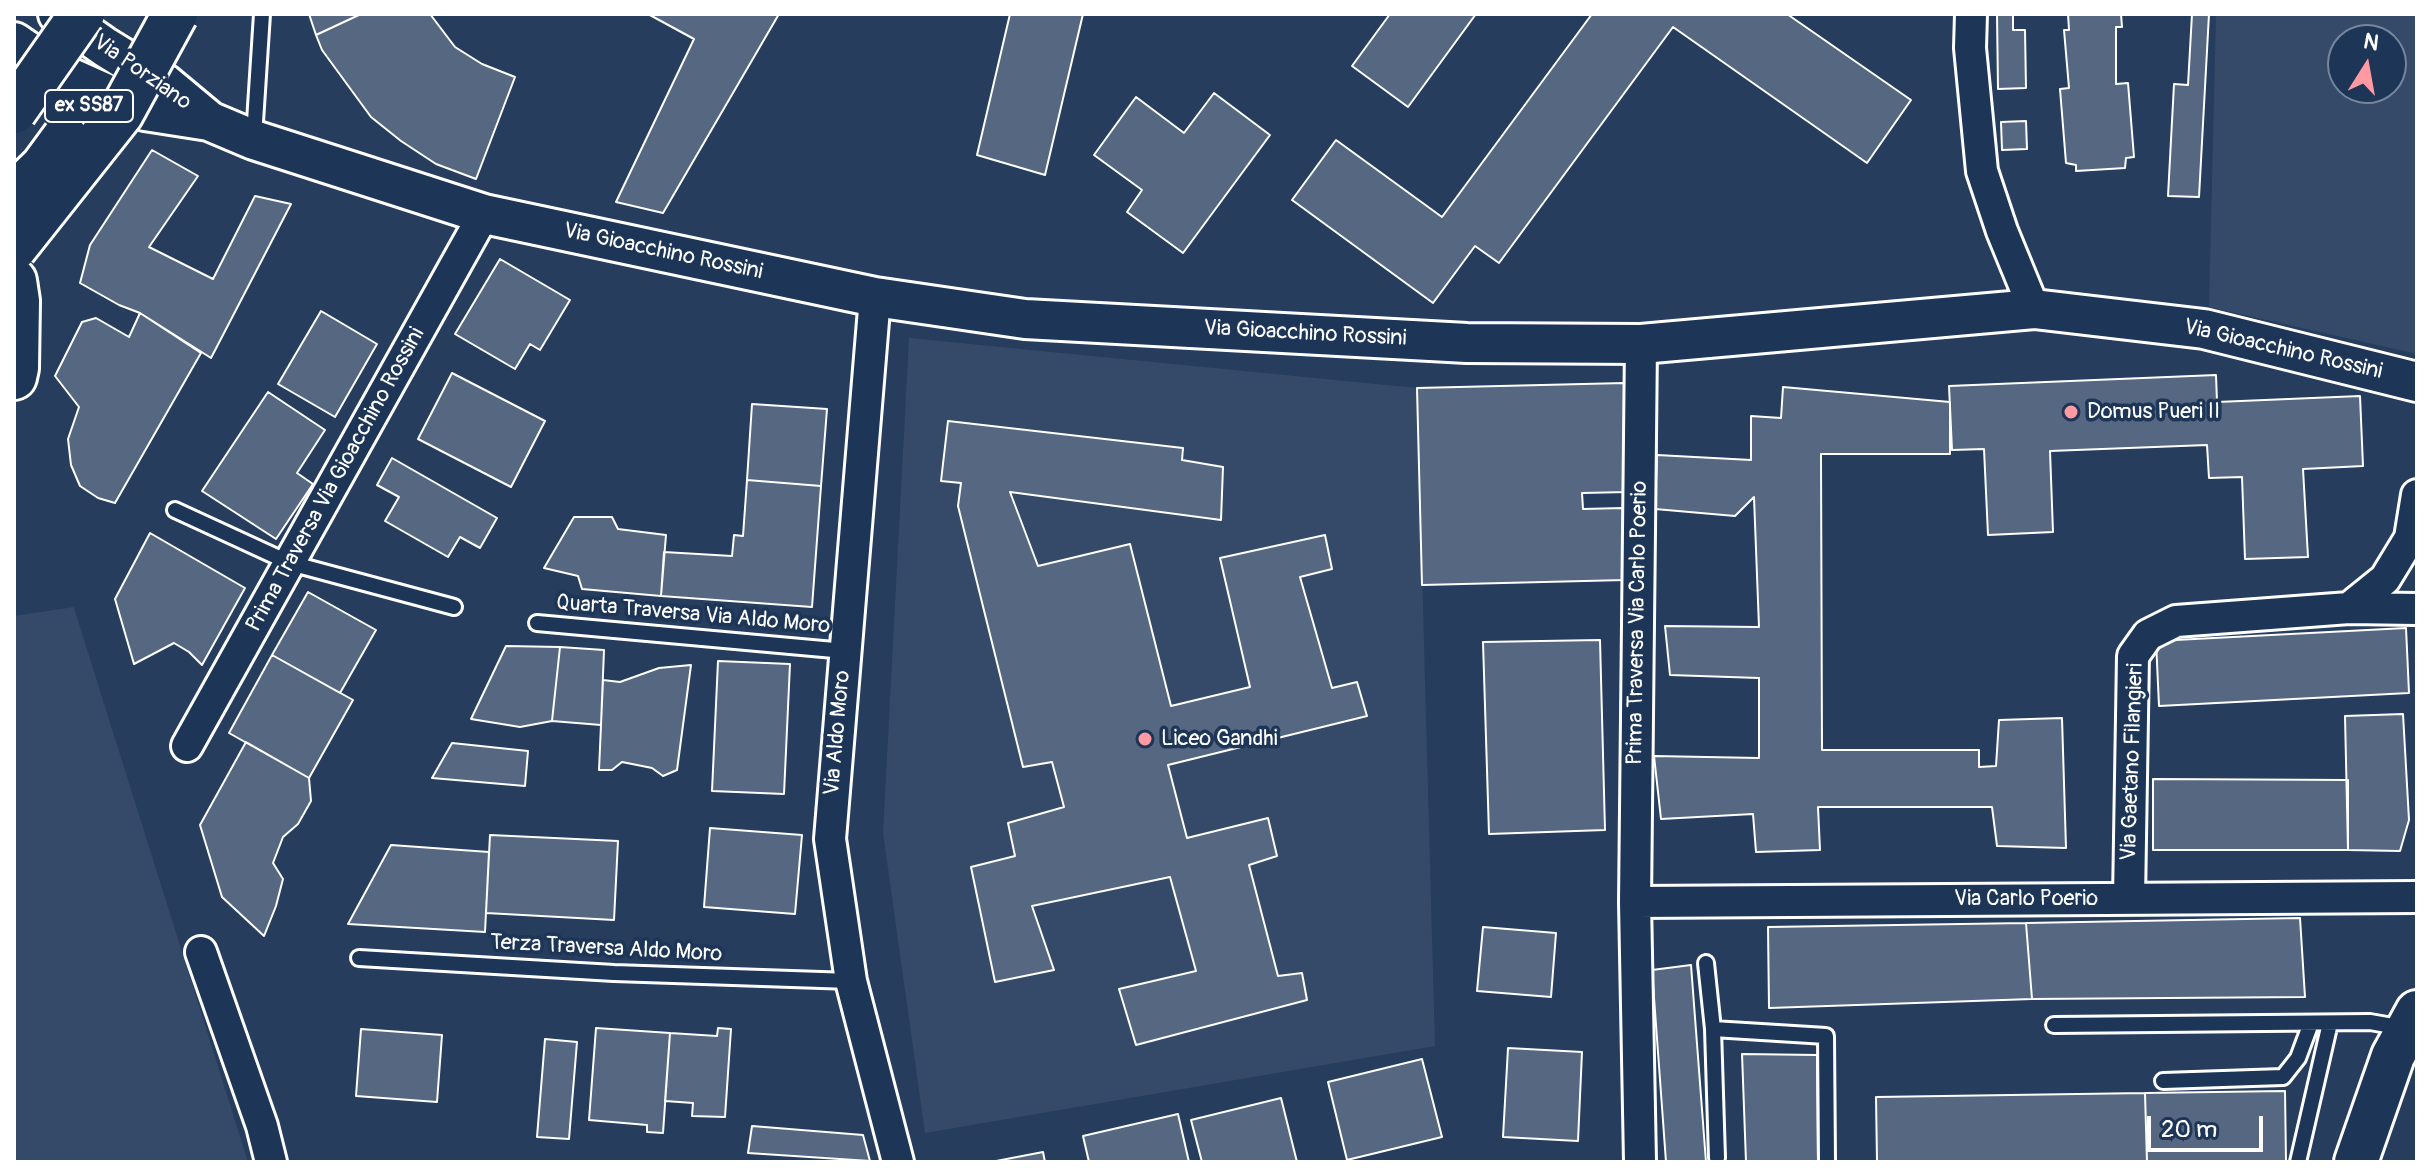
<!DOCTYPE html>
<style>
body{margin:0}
#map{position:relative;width:2431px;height:1176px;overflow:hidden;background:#263d5e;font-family:Pangolin,sans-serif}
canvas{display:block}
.frame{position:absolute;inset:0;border:16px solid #fff;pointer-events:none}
.north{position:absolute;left:2327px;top:24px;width:80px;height:80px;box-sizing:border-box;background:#1d3557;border:2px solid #77869a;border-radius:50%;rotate:11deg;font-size:22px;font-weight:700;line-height:32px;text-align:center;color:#fff}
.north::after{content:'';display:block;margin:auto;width:28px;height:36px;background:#ff9aa2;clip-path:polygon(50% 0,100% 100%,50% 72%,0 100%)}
.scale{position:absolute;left:2147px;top:1116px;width:116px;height:36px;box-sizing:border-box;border:4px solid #fff;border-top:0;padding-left:10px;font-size:24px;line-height:28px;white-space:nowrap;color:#fff;-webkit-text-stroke:6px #1d3557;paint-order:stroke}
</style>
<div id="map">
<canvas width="2431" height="1176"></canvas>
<div class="frame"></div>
<div class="north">N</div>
<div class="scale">20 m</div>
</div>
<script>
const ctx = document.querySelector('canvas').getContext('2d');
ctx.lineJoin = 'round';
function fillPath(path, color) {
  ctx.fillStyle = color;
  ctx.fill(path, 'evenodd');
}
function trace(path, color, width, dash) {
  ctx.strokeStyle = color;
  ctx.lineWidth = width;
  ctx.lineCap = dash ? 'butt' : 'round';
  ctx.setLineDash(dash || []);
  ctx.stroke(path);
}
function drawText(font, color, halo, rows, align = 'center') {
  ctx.font = font + ' Pangolin,sans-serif';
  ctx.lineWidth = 7;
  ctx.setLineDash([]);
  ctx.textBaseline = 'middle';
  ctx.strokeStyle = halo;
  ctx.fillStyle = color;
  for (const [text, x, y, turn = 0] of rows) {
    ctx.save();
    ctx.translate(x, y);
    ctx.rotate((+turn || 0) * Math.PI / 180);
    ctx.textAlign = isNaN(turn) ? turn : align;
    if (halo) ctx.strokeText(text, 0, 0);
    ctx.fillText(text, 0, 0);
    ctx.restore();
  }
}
const built = new Path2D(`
 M2216,14H2417V354L2209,307ZM2343,40H2391V88H2343Z
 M909,338L1417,388L1435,1046L925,1133L883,833Z
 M74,607V608L248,1162H14V616Z`);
const building = new Path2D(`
 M309,14H361L316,35Z
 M361,14H430L455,47L482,64L515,77L476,179L436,164L401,141L371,117L322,50L316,35Z
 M648,14H779L663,213L616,202L694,39Z
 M1010,14H1083L1045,175L977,155Z
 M1390,14H1476L1408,107L1352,66Z
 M1592,14H1787L1911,100L1867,163L1673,27L1499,263L1475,246L1433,303L1292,200L1336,140L1442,217Z
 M1997,14H2013V30H2025L2026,88L1998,89Z
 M2068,14H2121L2122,27H2116V84L2128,83L2134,157L2126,158L2125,168L2076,171V165L2066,163L2060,89L2069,88L2064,30H2069Z
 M2192,14H2209L2199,197L2168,196L2174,84L2188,85Z
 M1214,93L1270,135L1183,253L1127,212L1142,190L1094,155L1136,97L1184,133Z
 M2026,121L2027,149L2002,150L2001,122Z
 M152,150L198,176L149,247L213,279L255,196L291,204L211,358L140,313L119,305L80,283L90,245Z
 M500,259L570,300L540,350L530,344L515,369L455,334Z
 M321,311L377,344L335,417L278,384Z
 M140,313L201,353L115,503L98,498L80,486L71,465L68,439L79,407L55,376L82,322L96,318L129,337Z
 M452,373L545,421L511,487L418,439Z
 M2216,375L2217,402L2360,396L2363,466L2303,469L2308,557L2245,559L2242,477L2209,478L2207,445L2050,451L2053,532L1988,535L1984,449L1952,450L1949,386Z
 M1625,383L1628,492L1582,493L1583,509L1623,508L1625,580L1422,585L1417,388Z
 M1783,387L1950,402V454H1821L1822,750H1979V767L1996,766L1999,720L2062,718L2066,848L1997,846L1992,807H1818L1820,850L1756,852L1753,814L1661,819L1654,756L1759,758V678L1670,675L1665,626L1759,627L1754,497L1735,516L1655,509L1657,455L1751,460V416L1781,418Z
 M268,392L325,430L297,473L313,484L276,539L202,491Z
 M752,404L827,409L821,486L747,480Z
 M948,421L1183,448L1182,460L1223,467L1221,520L1010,492L1038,566L1130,544L1171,706L1250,687L1220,558L1325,535L1332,569L1300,577L1332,688L1357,682L1367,716L1168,765L1187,838L1268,818L1277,856L1249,865L1278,976L1302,973L1307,1000L1136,1045L1119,989L1196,971L1170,877L1032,906L1054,970L995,982L971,867L1015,856L1008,823L1064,807L1052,762L1023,767L958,506L961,483L941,481Z
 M392,458L497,518L480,548L460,537L448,557L385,521L399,497L377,485Z
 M747,480L821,486L812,607L661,596L664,552L732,556L734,535L743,536Z
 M574,517H612L618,529L666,535L661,596L582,589L578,576L544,568Z
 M150,533L245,588L202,665L189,652L174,643L134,664L115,599Z
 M308,592L376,630L340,693L272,655Z
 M2406,628L2409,693L2159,706L2156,641Z
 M1600,640L1605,830L1489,834L1483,642Z
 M506,646L560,647L552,721L520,727L471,719Z
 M560,647L604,650L601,725L552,721Z
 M272,655L353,700L309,778L229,733Z
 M718,661L790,664L784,794L712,791Z
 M691,665L677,770L663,776L652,768L622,762L612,770H599L603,680L620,682L659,668Z
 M2403,714L2409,820L2400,851L2348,850L2345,716Z
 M246,742L309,778L311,801L298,824L283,837L273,863L283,879L276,906L264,936L222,897L200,825Z
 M452,743L528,751L525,786L432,778Z
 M2153,779L2348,780V850H2153Z
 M710,828L802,835L795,914L704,907Z
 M490,835L618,841L614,920L486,913Z
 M391,845L489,852L485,932L348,924Z
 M2300,918L2305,997L2032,999L2026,923Z
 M2026,923L2032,999L1769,1008L1768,927Z
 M1483,927L1556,933L1551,997L1477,991Z
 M1691,965L1706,1162H1666L1652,970Z
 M596,1028L670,1033L663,1133L647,1132V1125L589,1120Z
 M718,1028L731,1029L725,1117L692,1116L693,1103L665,1101L670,1033L717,1036Z
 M361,1029L442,1035L437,1102L356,1096Z
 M545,1039L577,1042L569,1139L537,1137Z
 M1508,1048L1582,1052L1578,1141L1503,1137Z
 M1742,1054L1817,1055L1818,1162H1746Z
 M1422,1059L1442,1137L1347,1160L1328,1082Z
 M2285,1091L2286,1162H2147L2145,1093Z
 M2145,1093L2147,1162H1877L1876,1097Z
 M1281,1098L1297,1162H1202L1191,1120Z
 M1178,1114L1189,1162H1089L1083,1136Z
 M752,1126L863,1135L870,1161L748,1153Z
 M1043,1152L1045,1162H991Z`);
const service = new Path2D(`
 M254,137L262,14
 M175,510L290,563L454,607
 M537,623L845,651
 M359,958L614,973L851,981
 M1706,963L1713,1029L1717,1158
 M2054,1025L2370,1022L2404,1028
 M1713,1029L1826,1036L1827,1162
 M2163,1081L2283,1077L2298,1058L2311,1023
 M2298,1162L2330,1023`);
const minor = new Path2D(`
 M1971,14L1970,48L1982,171L2002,231L2034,309
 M875,297L830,839L851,981L898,1162
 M2349,608L2417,609
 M187,746L484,214
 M2129,899L2133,656L2148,635L2176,621L2349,608L2385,579L2410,538L2417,495
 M1635,902L2417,897
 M201,952L262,1126L271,1162
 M1640,1162L1635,902L1641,344`);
const tertiary = new Path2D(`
 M58,14L105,47L165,84L207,119
 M14,42L58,72L145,111L209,121L254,140L484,214L875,297L1025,319L1467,343L1641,344L2034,309L2204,329L2417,382`);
const secondary = new Path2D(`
 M2356,1162L2393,1056L2417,1012`);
const trunk = new Path2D(`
 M14,281L17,301L16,368L14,377`);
const trunkBridge = new Path2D(`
 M14,111L82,14
 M14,195L43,167L65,137
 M14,248L121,113L175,14`);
const markers = [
 [2071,412,8,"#ff9aa2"],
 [1145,739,8,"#ff9aa2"]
];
const shields = [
 [89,106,88]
];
const shieldNames = [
 ["ex SS87",89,106]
];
const streetNames = [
 ["Via Porziano",142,73,35],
 ["Via Gioacchino Rossini",663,252,12],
 ["Via Gioacchino Rossini",1305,334,3],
 ["Via Gioacchino Rossini",2283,350,13],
 ["Prima Traversa Via Gioacchino Rossini",336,480,-61],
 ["Quarta Traversa Via Aldo Moro",693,615,5],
 ["Prima Traversa Via Carlo Poerio",1638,623,-89],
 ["Via Aldo Moro",838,733,-85],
 ["Via Gaetano Filangieri",2133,762,-88],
 ["Via Carlo Poerio",2026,899],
 ["Terza Traversa Aldo Moro",606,949,3]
];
const poiNames = [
 ["Domus Pueri II",2087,412],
 ["Liceo Gandhi",1161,739]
];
fillPath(built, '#344a68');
fillPath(building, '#556781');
trace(building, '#fff', 2);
trace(service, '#fff', 20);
trace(minor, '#fff', 36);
trace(tertiary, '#fff', 44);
trace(secondary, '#fff', 48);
trace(trunk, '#fff', 50);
trace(service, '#1d3557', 14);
trace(minor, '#1d3557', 30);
trace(tertiary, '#1d3557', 38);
trace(secondary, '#1d3557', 42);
trace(trunk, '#1d3557', 44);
trace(trunkBridge, '#fff', 50, []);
trace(trunkBridge, '#1d3557', 44);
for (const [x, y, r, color] of markers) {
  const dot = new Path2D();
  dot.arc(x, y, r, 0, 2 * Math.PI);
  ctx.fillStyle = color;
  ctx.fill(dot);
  trace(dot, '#1d3557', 3);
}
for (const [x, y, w] of shields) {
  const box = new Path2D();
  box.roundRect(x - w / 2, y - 16, w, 32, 6);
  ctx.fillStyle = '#1d3557';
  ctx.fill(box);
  trace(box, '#fff', 2);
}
drawText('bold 20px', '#fff', null, shieldNames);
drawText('22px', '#fff', '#1d3557', streetNames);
drawText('22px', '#fff', '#1d3557', poiNames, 'left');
</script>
